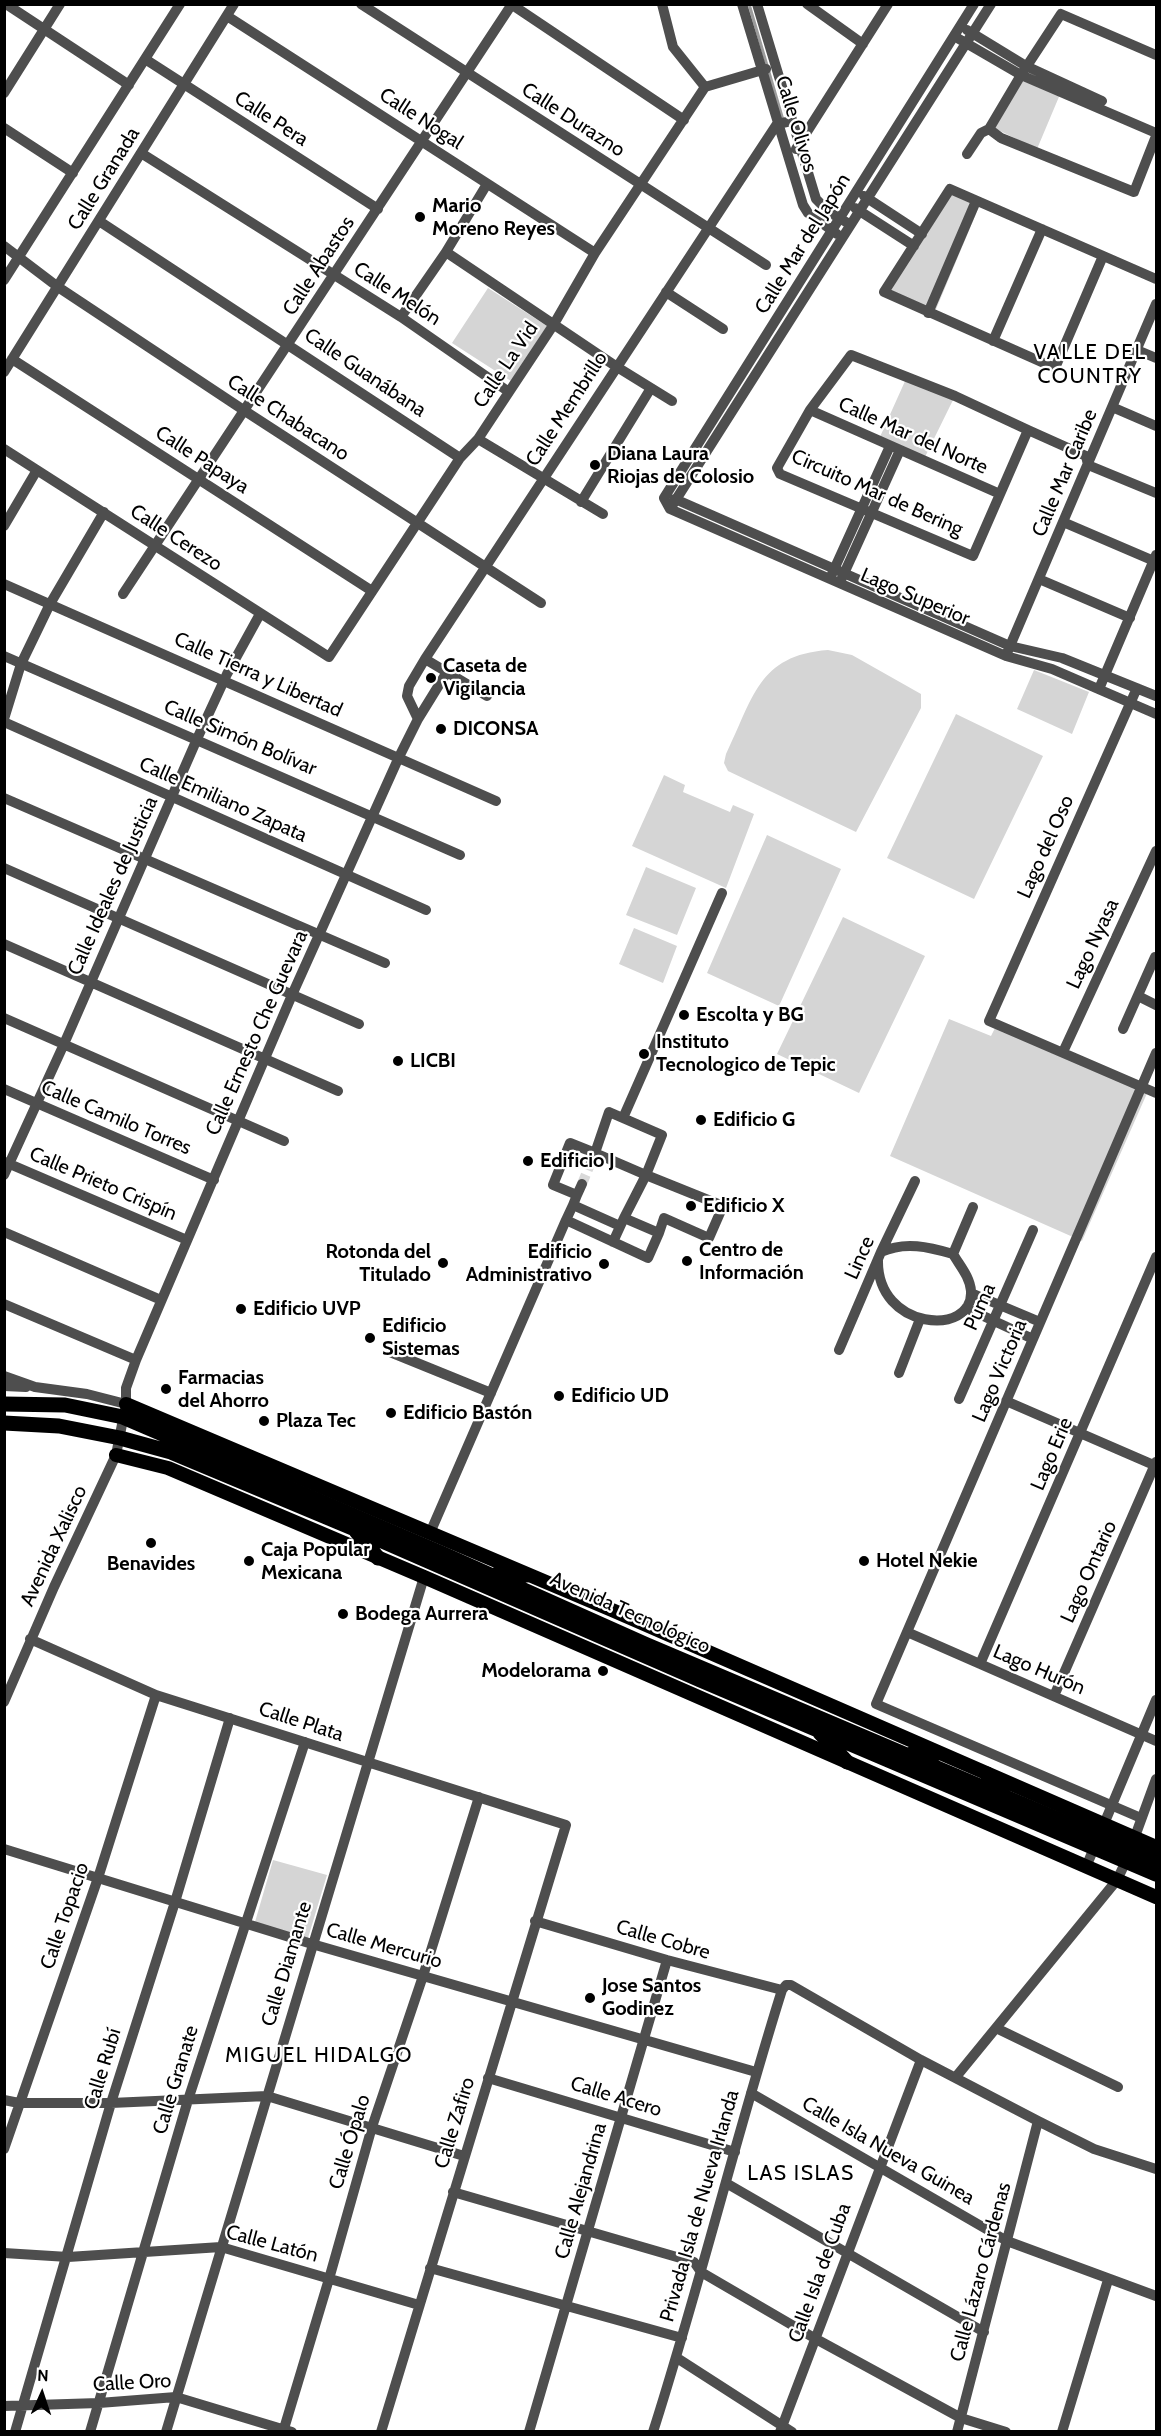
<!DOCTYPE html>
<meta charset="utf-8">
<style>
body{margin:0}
#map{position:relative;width:1161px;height:2436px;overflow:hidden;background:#fff;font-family:Cabin,sans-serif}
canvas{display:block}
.frame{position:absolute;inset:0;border:6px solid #000;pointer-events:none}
.north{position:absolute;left:12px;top:2364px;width:60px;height:60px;-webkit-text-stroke:4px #fff;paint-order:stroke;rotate:3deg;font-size:16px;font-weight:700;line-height:24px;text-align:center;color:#000}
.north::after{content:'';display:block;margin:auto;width:21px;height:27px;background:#000;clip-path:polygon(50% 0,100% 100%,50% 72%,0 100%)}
</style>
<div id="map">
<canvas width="1161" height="2436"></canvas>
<div class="frame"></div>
<div class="north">N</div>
</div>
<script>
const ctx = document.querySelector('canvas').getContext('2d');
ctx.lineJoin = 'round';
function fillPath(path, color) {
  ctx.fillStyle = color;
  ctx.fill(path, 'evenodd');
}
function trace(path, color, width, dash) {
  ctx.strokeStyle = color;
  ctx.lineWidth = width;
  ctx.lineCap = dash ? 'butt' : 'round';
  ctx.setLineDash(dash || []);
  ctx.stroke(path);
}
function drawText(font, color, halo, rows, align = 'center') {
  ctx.font = font + ' Cabin,sans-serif';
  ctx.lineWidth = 4.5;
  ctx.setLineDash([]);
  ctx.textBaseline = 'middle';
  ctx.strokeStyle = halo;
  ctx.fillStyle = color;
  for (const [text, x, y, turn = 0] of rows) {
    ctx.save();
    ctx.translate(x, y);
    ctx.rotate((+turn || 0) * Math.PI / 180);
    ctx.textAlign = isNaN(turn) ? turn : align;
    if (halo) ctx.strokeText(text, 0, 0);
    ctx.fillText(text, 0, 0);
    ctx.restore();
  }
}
const green = new Path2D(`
 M1025,77L1061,92L1037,149L994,128Z
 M954,190L981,202L934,314L888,294Z
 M488,288L547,326L511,381L452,343Z
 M906,379L953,400L924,459L879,439Z
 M828,650L852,655L921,694V708L856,832L728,771L724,763L726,754C753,699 758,655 828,650Z
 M1034,670L1089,692L1072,734L1017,709Z
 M956,714L1043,756L974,899L887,858Z
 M664,775L685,785L683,792L730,812L733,805L754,814L726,888L632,846Z
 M767,835L841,869L779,1006L707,973Z
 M646,867L696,888L677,935L626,915Z
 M843,917L925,956L859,1093L777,1054Z
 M634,928L677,946L663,983L619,964Z
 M949,1019L991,1036L996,1026L1148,1091L1082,1241L890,1156Z
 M273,1860L327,1875L308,1938L255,1922Z`);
const stream = new Path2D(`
 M749,4L783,120`);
const minorTunnel = new Path2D(`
 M582,1184L591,1162`);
const minor = new Path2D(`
 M6,4L129,85
 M361,4L766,265
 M511,4L684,120
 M662,4L673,47L705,87L766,69
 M742,4L803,205L808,213L837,234
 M757,4L816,199L829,212L846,222
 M807,4L863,44
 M974,4L664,498L670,509L1006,656L1052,669L1156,714
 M227,16L595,253
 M967,30L1026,66L1102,101
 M959,39L1021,75L1156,133
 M1156,55L1061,14L1021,75L989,129L1001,138L1134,192L1156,136
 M145,59L378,209
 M4,93L60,4
 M4,128L73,173
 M796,149L888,4
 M141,153L401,317L509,392
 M967,154L981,133L989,129
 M864,196L922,234
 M855,208L914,246
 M99,221L460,458
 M4,246L58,287L245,411L541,603
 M446,252L617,367L672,401
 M1103,256L1055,368L884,292L950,189L1156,279
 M4,280L180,4
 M666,292L723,329
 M928,313L976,201
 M401,317L446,252L487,184
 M993,341L1042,229
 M1137,350L1156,358
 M851,355L955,396L1028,430L973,556L780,474L777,468L810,410Z
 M12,359L372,591
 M4,372L234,4
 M1112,407L1156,426
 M810,410L1000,494
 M1028,430L1086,456L1088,465L1156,493
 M478,439L603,514
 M4,449L329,657L460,458L478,439L509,392L554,324L595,253L705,87
 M675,499L1010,646L1062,658L1156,696
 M581,502L651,388
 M670,509L991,4
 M1063,522L1154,561
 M4,526L37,470
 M832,574L890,446
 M842,578L900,450
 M1039,579L1130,618
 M4,584L496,801
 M123,594L512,4
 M1007,653L1156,304
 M4,656L460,855
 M425,659L487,696
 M1137,688L989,1021L1156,1093
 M1099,689L1156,555
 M4,719L21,664L50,604L104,512
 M418,719L407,696L409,686L425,659L777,124L792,121
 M4,722L426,910
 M4,798L385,963
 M4,868L359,1024
 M4,944L338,1091
 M1138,996L1156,1005
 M4,1018L284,1141
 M1123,1029L1155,957
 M1063,1052L1156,851
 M4,1089L214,1180
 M609,1112L662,1135L646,1175L595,1153Z
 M623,1118L722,893
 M5,1162L187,1240
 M4,1175L64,1044L197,739L227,674L260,614
 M577,1195L582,1184
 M573,1205L577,1195L553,1185L570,1143L595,1153L591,1162
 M624,1218L646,1175L723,1206L709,1238L664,1218L659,1233
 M566,1220L573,1205L620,1226
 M4,1232L161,1300
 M953,1254L973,1207
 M878,1259C876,1331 974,1337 971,1291C970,1277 960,1266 953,1254C929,1247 905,1241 881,1252
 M971,1293L1040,1322
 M4,1304L136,1360
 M966,1308L1033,1339
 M839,1350L881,1252L915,1181
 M390,1352L491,1393
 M899,1373L920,1319
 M4,1376L35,1387L87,1394L126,1404
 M4,1386L26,1387
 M959,1399L1033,1230
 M1006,1401L1156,1466
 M430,1533L566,1220L648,1258L659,1233L624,1218L613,1242
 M907,1632L1156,1741
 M30,1639L156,1695L566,1825L381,2432
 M980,1664L1156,1257
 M1054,1696L1156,1462
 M4,1702L54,1587L116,1455L126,1404V1388L136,1360L292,995L399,757L418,719L447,672
 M1141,1818L876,1704L1156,1053
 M1133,1842L1156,1779
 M4,1849L312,1944L756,2072
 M1086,1867L1156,1700
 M535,1921L667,1960L782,1990
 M782,1990L786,1985H791L921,2060L1038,2121L1094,2149L1156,2169
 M996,2028L1118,2087
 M488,2078L735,2152
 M955,2078L1117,1880L1128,1857
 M751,2093L1007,2241L1156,2296
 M4,2100L19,2103H111L267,2096L464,2156
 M4,2149L98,1878L156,1695
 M726,2183L984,2332
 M453,2192L694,2262L701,2272L816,2339L961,2418L1006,2432
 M4,2253L68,2257L221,2247L419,2305
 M430,2268L682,2338
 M677,2358L792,2432
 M4,2406L99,2403L176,2397L292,2432
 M15,2432L111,2103L175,1902L230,1718
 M90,2432L188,2100L305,1742
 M166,2432L424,1577
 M283,2432L329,2279L372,2127L423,1976L479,1797
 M529,2432L667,1960
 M653,2432C700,2285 736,2136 782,1990
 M780,2432L921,2060
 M957,2432L1038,2121
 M1062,2432L1108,2280`);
const major = new Path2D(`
 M126,1404L612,1610L1156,1847
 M116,1455L168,1468L424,1577L1156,1897`);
const highway = new Path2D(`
 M4,1404L65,1405L123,1417L443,1554L645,1644L1156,1861
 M4,1423L59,1426L120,1438L171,1452L355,1529L700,1680L1156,1874
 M356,1531L378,1558
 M497,1574L527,1575
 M820,1733L847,1762
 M911,1754L938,1753
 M987,1774L1003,1793`);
const markers = [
 [420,217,6,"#000"],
 [595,465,6,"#000"],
 [431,678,6,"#000"],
 [441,729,6,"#000"],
 [684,1015,6,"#000"],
 [644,1054,6,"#000"],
 [398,1061,6,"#000"],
 [701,1120,6,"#000"],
 [528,1161,6,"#000"],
 [691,1206,6,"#000"],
 [687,1261,6,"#000"],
 [443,1263,6,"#000"],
 [604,1264,6,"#000"],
 [241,1309,6,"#000"],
 [370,1338,6,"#000"],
 [166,1389,6,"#000"],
 [559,1396,6,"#000"],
 [391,1413,6,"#000"],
 [264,1421,6,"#000"],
 [151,1543,6,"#000"],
 [249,1561,6,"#000"],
 [864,1561,6,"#000"],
 [343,1614,6,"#000"],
 [603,1671,6,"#000"],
 [590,1998,6,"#000"]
];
const streetNames = [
 ["Calle Pera",271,119,33],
 ["Calle Nogal",421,119,33],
 ["Calle Durazno",573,120,33],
 ["Calle Olivos",796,124,73],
 ["Calle Granada",104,179,-58],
 ["Calle Mar del Japón",803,244,-58],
 ["Calle Abastos",319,266,-57],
 ["Calle Melón",397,294,33],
 ["Calle La Vid",506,365,-56],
 ["Calle Guanábana",365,373,34],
 ["Calle Membrillo",567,409,-57],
 ["Calle Chabacano",288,418,33],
 ["Calle Mar del Norte",913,436,24],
 ["Calle Papaya",202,460,33],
 ["Calle Mar Caribe",1065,473,-67],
 ["Circuito Mar de Bering",877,493,24],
 ["Calle Cerezo",176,538,33],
 ["Lago Superior",915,597,23],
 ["Calle Tierra y Libertad",258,675,24],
 ["Calle Simón Bolívar",240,738,23],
 ["Calle Emiliano Zapata",223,800,24],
 ["Lago del Oso",1046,847,-66],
 ["Calle Ideales de Justicia",113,886,-66],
 ["Lago Nyasa",1093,944,-65],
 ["Calle Ernesto Che Guevara",257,1033,-66],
 ["Calle Camilo Torres",116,1118,23],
 ["Calle Prieto Crispín",103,1184,23],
 ["Lince",860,1258,-66],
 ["Puma",980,1307,-66],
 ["Lago Victoria",1000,1371,-67],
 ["Lago Erie",1052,1454,-67],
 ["Avenida Xalisco",54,1546,-65],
 ["Lago Ontario",1089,1572,-66],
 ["Avenida Tecnológico",630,1613,24],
 ["Lago Hurón",1039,1670,23],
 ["Calle Plata",301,1722,18],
 ["Calle Topacio",65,1916,-71],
 ["Calle Cobre",663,1940,16],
 ["Calle Mercurio",384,1946,16],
 ["Calle Diamante",287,1964,-73],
 ["Calle Rubí",103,2069,-73],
 ["Calle Granate",176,2080,-73],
 ["Calle Acero",616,2097,17],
 ["Calle Zafiro",455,2123,-73],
 ["Calle Ópalo",350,2142,-73],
 ["Calle Isla Nueva Guinea",888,2151,30],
 ["Calle Alejandrina",581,2191,-74],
 ["Privada Isla de Nueva Irlanda",700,2206,-74],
 ["Calle Latón",272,2244,15],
 ["Calle Lázaro Cárdenas",981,2272,-75],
 ["Calle Isla de Cuba",820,2273,-70],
 ["Calle Oro",132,2383,-3]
];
const poiNames = [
 ["Mario",432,206],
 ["Moreno Reyes",432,229],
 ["Diana Laura",607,454],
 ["Riojas de Colosio",607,477],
 ["Caseta de",443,666],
 ["Vigilancia",443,689],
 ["DICONSA",453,729],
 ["Escolta y BG",696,1015],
 ["Instituto",656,1042],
 ["Tecnologico de Tepic",656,1065],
 ["LICBI",410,1061],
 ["Edificio G",713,1120],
 ["Edificio J",540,1161],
 ["Edificio X",703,1206],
 ["Centro de",699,1250],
 ["Información",699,1273],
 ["Rotonda del",431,1252,"right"],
 ["Titulado",431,1275,"right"],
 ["Edificio",592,1252,"right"],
 ["Administrativo",592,1275,"right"],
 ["Edificio UVP",253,1309],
 ["Edificio",382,1326],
 ["Sistemas",382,1349],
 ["Farmacias",178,1378],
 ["del Ahorro",178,1401],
 ["Edificio UD",571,1396],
 ["Edificio Bastón",403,1413],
 ["Plaza Tec",276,1421],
 ["Caja Popular",261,1550],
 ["Mexicana",261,1573],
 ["Hotel Nekie",876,1561],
 ["Benavides",151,1564,"center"],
 ["Bodega Aurrera",355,1614],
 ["Modelorama",591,1671,"right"],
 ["Jose Santos",602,1986],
 ["Godinez",602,2009]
];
const neighbourhoodNames = [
 ["VALLE DEL",1090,353],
 ["COUNTRY",1090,377],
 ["MIGUEL HIDALGO",319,2056],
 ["LAS ISLAS",801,2174]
];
fillPath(green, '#d5d5d5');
trace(stream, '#9c9c9c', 3);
trace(minorTunnel, '#d9d9d9', 10, [10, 5]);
trace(minor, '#4e4e4e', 10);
trace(major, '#000', 14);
trace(highway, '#000', 15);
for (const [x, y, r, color] of markers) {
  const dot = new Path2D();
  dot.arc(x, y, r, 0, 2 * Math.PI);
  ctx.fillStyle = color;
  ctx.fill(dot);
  trace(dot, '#fff', 2);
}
drawText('20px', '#000', '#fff', streetNames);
drawText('bold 20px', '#000', '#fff', poiNames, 'left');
ctx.letterSpacing = '1.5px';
drawText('21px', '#000', '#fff', neighbourhoodNames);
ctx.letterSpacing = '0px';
</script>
